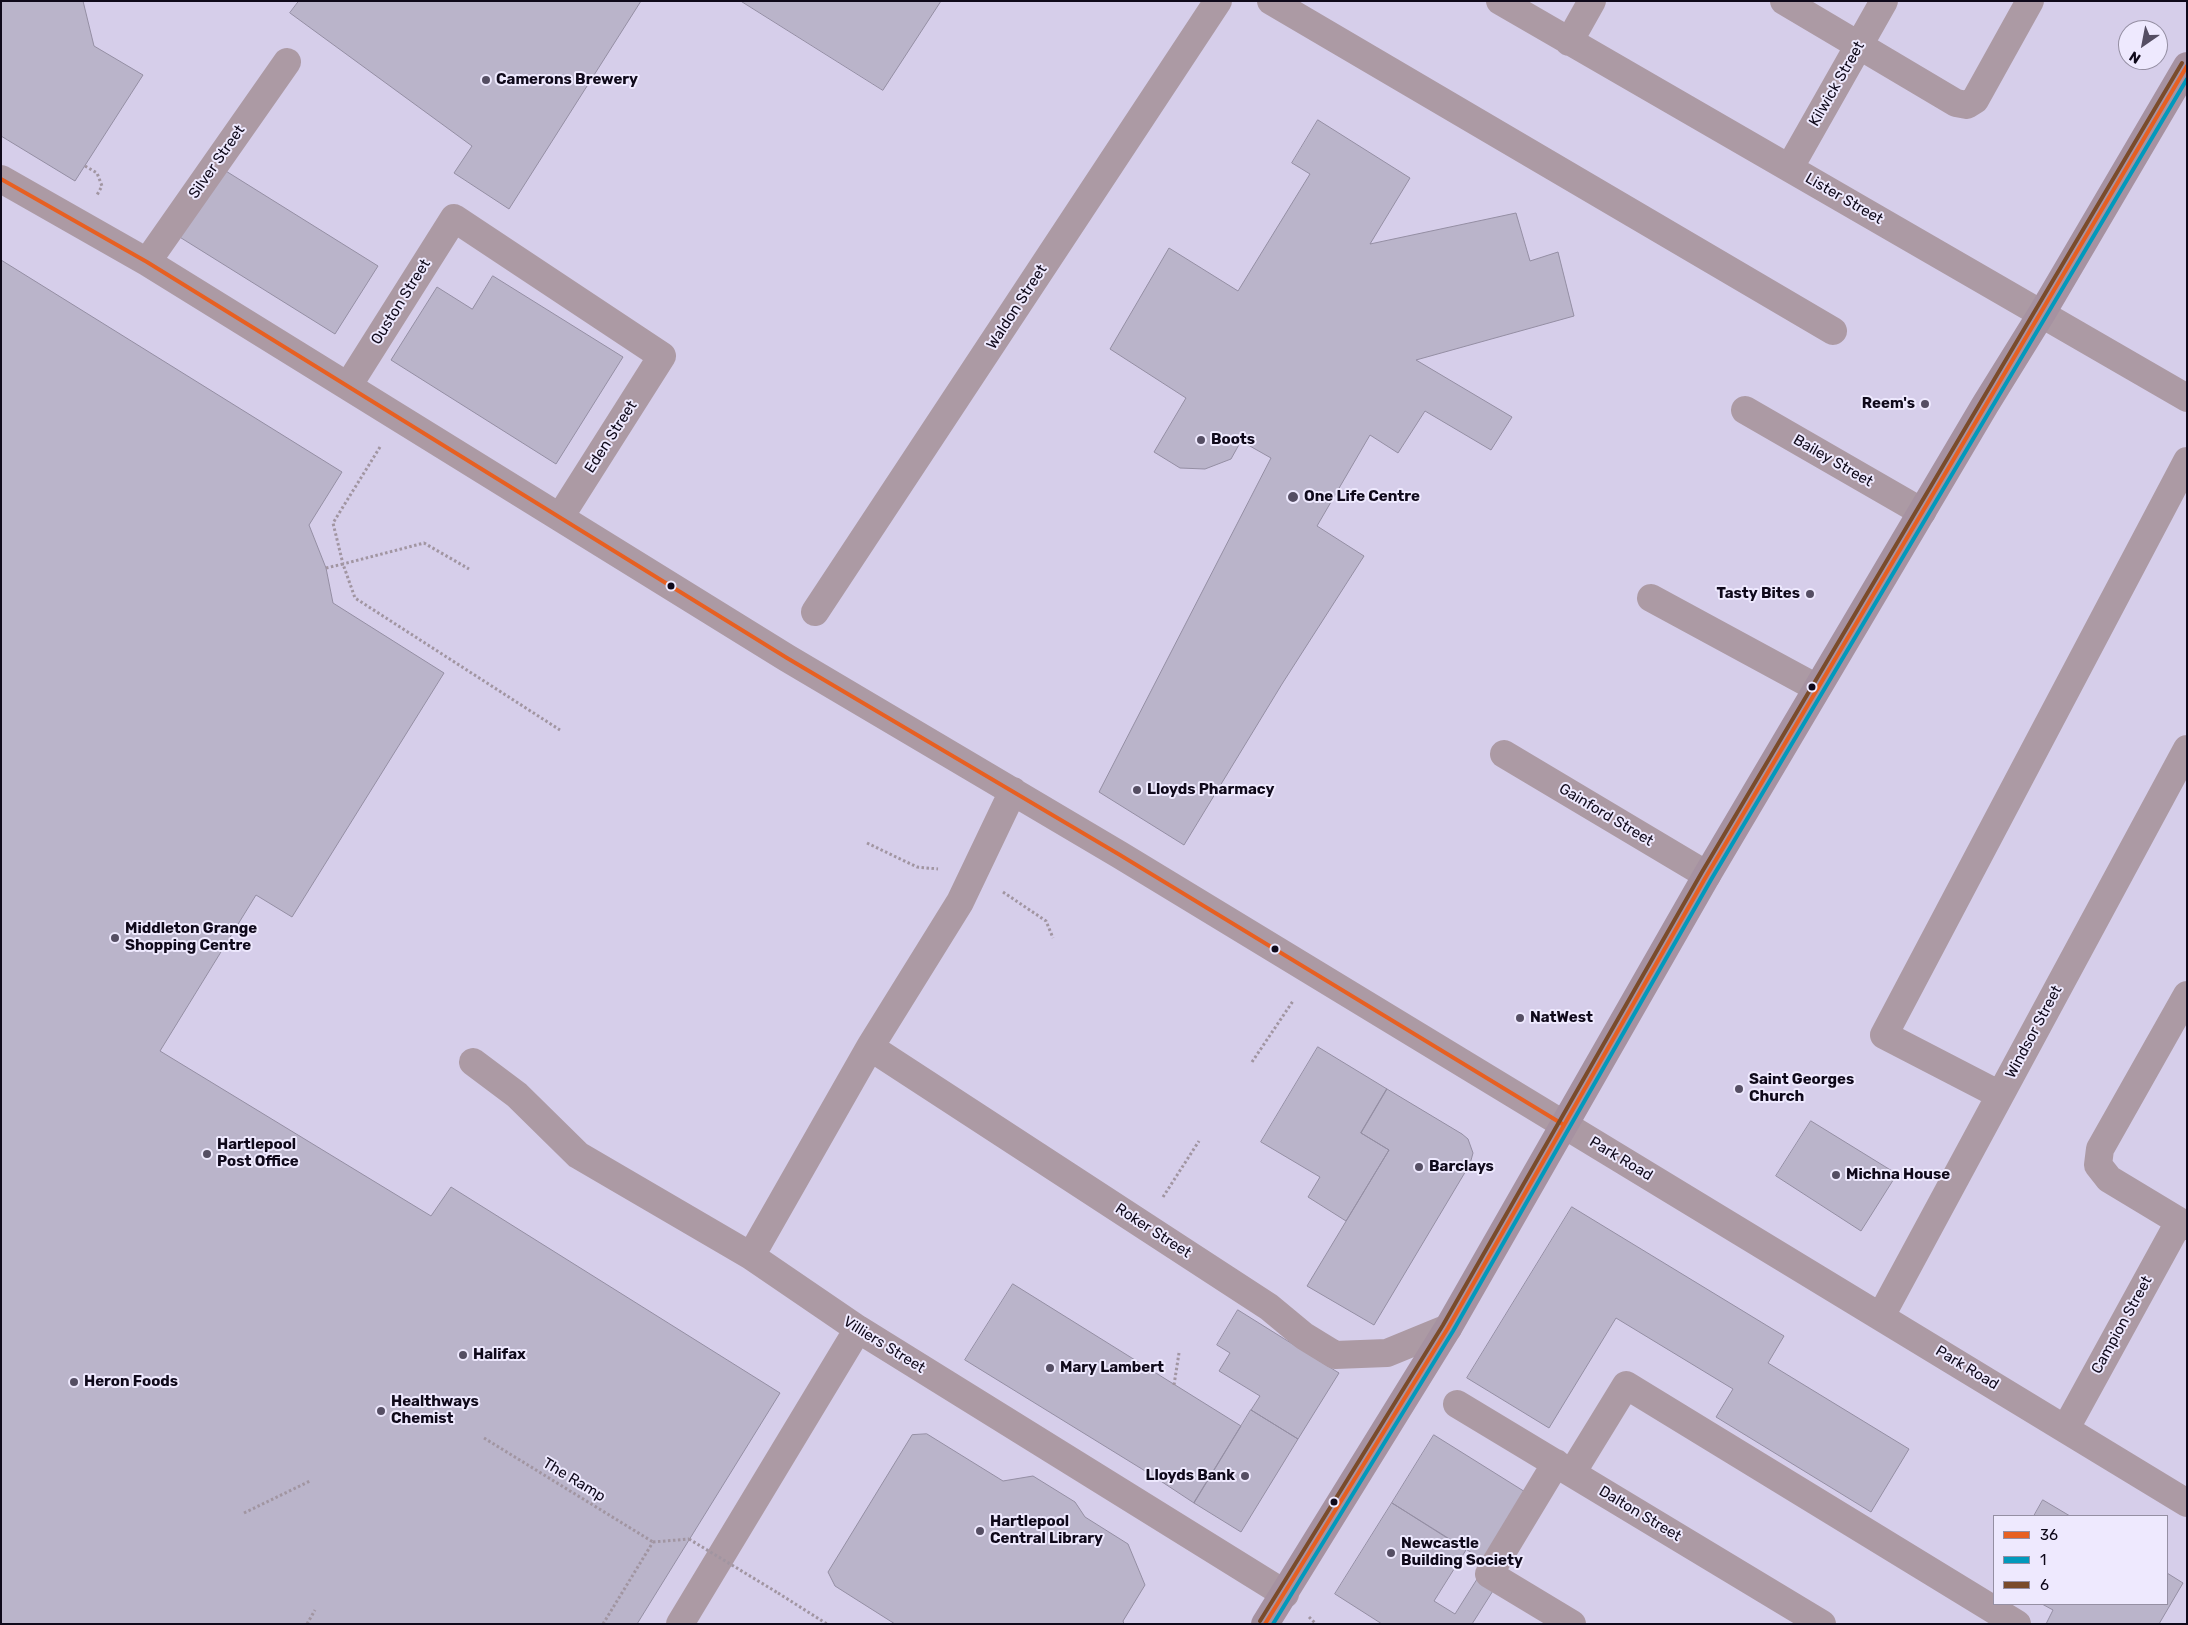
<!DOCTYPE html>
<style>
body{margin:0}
#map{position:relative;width:2188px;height:1625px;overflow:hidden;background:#d6ceea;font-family:Rubik,sans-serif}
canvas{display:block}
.frame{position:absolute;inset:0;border:2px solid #0f091a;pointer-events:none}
.legend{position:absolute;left:1993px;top:1515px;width:175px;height:90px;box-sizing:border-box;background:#eee9fe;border:1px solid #958fa3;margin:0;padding:6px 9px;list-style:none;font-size:15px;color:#0f091a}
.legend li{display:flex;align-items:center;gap:10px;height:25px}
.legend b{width:25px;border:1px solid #958fa3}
.north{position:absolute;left:2118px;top:20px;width:50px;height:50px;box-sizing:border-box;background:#eee9fe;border:1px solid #958fa3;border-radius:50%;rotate:213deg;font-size:14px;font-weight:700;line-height:20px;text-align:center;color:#0f091a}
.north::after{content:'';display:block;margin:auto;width:18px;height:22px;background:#554e63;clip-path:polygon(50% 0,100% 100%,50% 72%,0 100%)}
</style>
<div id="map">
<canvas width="2188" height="1625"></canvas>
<div class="frame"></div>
<ul class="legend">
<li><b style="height:6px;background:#e76022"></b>36</li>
<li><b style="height:6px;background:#0299bc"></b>1</li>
<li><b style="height:6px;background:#7a4b2a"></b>6</li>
</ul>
<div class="north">N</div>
</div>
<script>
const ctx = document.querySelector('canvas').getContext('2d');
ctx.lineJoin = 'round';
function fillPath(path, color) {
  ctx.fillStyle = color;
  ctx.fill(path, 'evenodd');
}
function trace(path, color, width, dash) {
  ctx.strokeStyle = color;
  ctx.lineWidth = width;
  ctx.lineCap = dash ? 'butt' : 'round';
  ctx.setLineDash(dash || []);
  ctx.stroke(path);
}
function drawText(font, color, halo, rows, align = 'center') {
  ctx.font = font + ' Rubik,sans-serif';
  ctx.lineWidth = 4;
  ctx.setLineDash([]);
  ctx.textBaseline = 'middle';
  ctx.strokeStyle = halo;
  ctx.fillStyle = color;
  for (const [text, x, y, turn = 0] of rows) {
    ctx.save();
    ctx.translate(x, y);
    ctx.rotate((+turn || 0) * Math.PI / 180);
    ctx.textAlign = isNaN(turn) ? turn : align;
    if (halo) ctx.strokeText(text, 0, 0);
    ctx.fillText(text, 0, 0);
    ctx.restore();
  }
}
const building = new Path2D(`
 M1,1H83L94,46L143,75L75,181L1,136Z
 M299,1H641L509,209L454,173L472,146L290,13Z
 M741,1H941L883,90Z
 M1318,120L1410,178L1370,244L1516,213L1530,261L1558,252L1574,316L1416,360L1512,417L1491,450L1425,411L1398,453L1370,435L1317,526L1364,556L1282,684L1184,845L1099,792L1271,458L1241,441L1231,459L1205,469L1180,468L1154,452L1186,398L1110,349L1169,248L1238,291L1310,174L1292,163Z
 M221,168L378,266L335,334L178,236Z
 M1,260L342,472L309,525L326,568L333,603L444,673L292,917L256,895L160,1051L431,1216L451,1187L780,1393L637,1624H1Z
 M493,276L623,357L556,464L391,360L437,287L472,309Z
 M1318,1047L1387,1089L1361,1133L1389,1150L1346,1221L1308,1197L1320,1177L1261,1142Z
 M1387,1089L1462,1134L1468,1139L1473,1153L1470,1164L1374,1325L1307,1286L1389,1150L1361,1133Z
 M1811,1121L1897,1174L1861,1231L1776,1176Z
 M1572,1207L1784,1336L1768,1363L1909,1449L1871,1512L1716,1417L1733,1389L1616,1318L1549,1428L1467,1378Z
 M1013,1284L1241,1426L1194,1503L1150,1474L965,1360Z
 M1238,1310L1339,1373L1298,1439L1251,1410L1260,1396L1219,1371L1230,1353L1217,1345Z
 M1251,1410L1298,1439L1241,1532L1194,1503Z
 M927,1434L1003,1481L1033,1476L1075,1502L1085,1517L1128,1544L1145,1585L1123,1621L1124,1624H895L835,1586L828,1572L912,1435Z
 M1434,1435L1530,1495L1488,1563L1392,1503Z
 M2043,1500L2070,1516H2034Z
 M1392,1503L1466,1550L1434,1601L1455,1614L1479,1576L1496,1586L1472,1624H1382L1335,1594Z
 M2167,1573L2183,1583L2159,1624H2046L2053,1610L2042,1604H2167Z`);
const path = new Path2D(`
 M85,166L97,173L102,186L97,195
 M380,447L333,523L343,564L424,543L469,569
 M326,568L343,564L355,598L560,730
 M867,843L917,867L938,869
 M1003,892L1046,921L1053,938
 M1252,1062L1293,1001
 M1163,1197L1199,1141
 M1174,1385L1179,1353
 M484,1438L653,1542
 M244,1513L310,1481
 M653,1542L689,1539
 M778,1593L827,1624
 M1309,1617L1316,1624
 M307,1624L315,1610
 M603,1624L653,1542`);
const minor = new Path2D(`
 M1271,1L1833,331
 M1500,1L2187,398
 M1784,1L1956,103L1967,105L1975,100L2030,1
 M1569,42L1592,1
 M1790,167L1884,1
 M1,179L147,262L787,658L1120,855L2187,1503
 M147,262L287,62
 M348,386L454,218L662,356L560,517
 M1745,410L1922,512
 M1651,598L1817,688
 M815,612L1218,1
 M1504,754L1707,875
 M2187,995L2100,1149L2098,1165L2109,1179L2187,1226
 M870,1047L1269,1307L1304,1336L1335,1355L1387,1353L1448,1328
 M473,1062L517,1095L578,1155L751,1256L858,1329L1285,1594
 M2000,1095L1884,1035L2187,461
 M751,1256L870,1047L960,902L1013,791
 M1881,1316L2187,749
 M1457,1404L1822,1624
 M2066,1428L2179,1222
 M1556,1463L1489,1574L1572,1624
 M1572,1473L1626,1385L2017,1624
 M680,1624L858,1329`);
const major = new Path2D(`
 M1265,1624L1448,1328L1707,875L1985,405L2042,313L2187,66`);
const pathBridge = new Path2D(`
 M689,1539L778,1593`);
const bus1 = new Path2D(`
 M1,179L147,262L787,658L1120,855L1564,1125
 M1265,1624L1448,1328L1707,875L2187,66`);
const bus2 = new Path2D(`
 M1273,1624L1453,1331L1712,878L2187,79`);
const bus3 = new Path2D(`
 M1260,1621L1443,1325L1702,872L2182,63`);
const markers = [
 [486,80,5,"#554e63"],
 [1925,404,5,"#554e63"],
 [1201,440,5,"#554e63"],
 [1293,497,6,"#554e63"],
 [671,586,4.5,"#0f091a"],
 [1810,594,5,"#554e63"],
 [1812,687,4.5,"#0f091a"],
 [1137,790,5,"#554e63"],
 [115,938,5,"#554e63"],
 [1275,949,4.5,"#0f091a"],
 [1520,1018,5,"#554e63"],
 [1739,1089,5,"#554e63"],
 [207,1154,5,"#554e63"],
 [1419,1167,5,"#554e63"],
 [1836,1175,5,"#554e63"],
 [463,1355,5,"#554e63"],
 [1050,1368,5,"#554e63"],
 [74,1382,5,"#554e63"],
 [381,1411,5,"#554e63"],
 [1245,1476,5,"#554e63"],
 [1334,1502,4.5,"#0f091a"],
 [980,1531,5,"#554e63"],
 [1391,1553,5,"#554e63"]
];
const poiNames = [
 ["Camerons Brewery",496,80],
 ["Reem's",1915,404,"right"],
 ["Boots",1211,440],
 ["One Life Centre",1304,497],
 ["Tasty Bites",1800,594,"right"],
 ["Lloyds Pharmacy",1147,790],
 ["Middleton Grange",125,929],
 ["Shopping Centre",125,946],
 ["NatWest",1530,1018],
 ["Saint Georges",1749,1080],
 ["Church",1749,1097],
 ["Hartlepool",217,1145],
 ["Post Office",217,1162],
 ["Barclays",1429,1167],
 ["Michna House",1846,1175],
 ["Halifax",473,1355],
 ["Mary Lambert",1060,1368],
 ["Heron Foods",84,1382],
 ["Healthways",391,1402],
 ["Chemist",391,1419],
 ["Lloyds Bank",1235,1476,"right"],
 ["Hartlepool",990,1522],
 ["Central Library",990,1539],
 ["Newcastle",1401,1544],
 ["Building Society",1401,1561]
];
const streetNames = [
 ["Kilwick Street",1837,84,-60],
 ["Silver Street",217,162,-55],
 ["Lister Street",1844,199,30],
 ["Ouston Street",401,302,-58],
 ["Waldon Street",1017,307,-57],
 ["Eden Street",611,437,-57],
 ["Bailey Street",1833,461,30],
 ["Gainford Street",1606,815,31],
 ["Windsor Street",2034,1032,-62],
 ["Park Road",1621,1159,31],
 ["Roker Street",1153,1231,33],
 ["Campion Street",2122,1325,-61],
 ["Villiers Street",884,1345,32],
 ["Park Road",1967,1368,31],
 ["The Ramp",574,1480,31],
 ["Dalton Street",1640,1514,31]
];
fillPath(building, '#bab4ca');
trace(building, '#948ea3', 1);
trace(path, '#a195a1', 3, [2.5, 2.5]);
trace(minor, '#ac9aa4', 28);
trace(major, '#a692a1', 28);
trace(pathBridge, '#a195a1', 3, [2.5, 2.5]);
trace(bus1, '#e76022', 4);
trace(bus2, '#0299bc', 4);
trace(bus3, '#7a4b2a', 4);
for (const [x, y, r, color] of markers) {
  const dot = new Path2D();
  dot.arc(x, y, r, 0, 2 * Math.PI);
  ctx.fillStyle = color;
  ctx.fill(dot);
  trace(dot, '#eee9fe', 2);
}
drawText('bold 15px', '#0f091a', '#eee9fe', poiNames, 'left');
drawText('15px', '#0f091a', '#eee9fe', streetNames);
</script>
